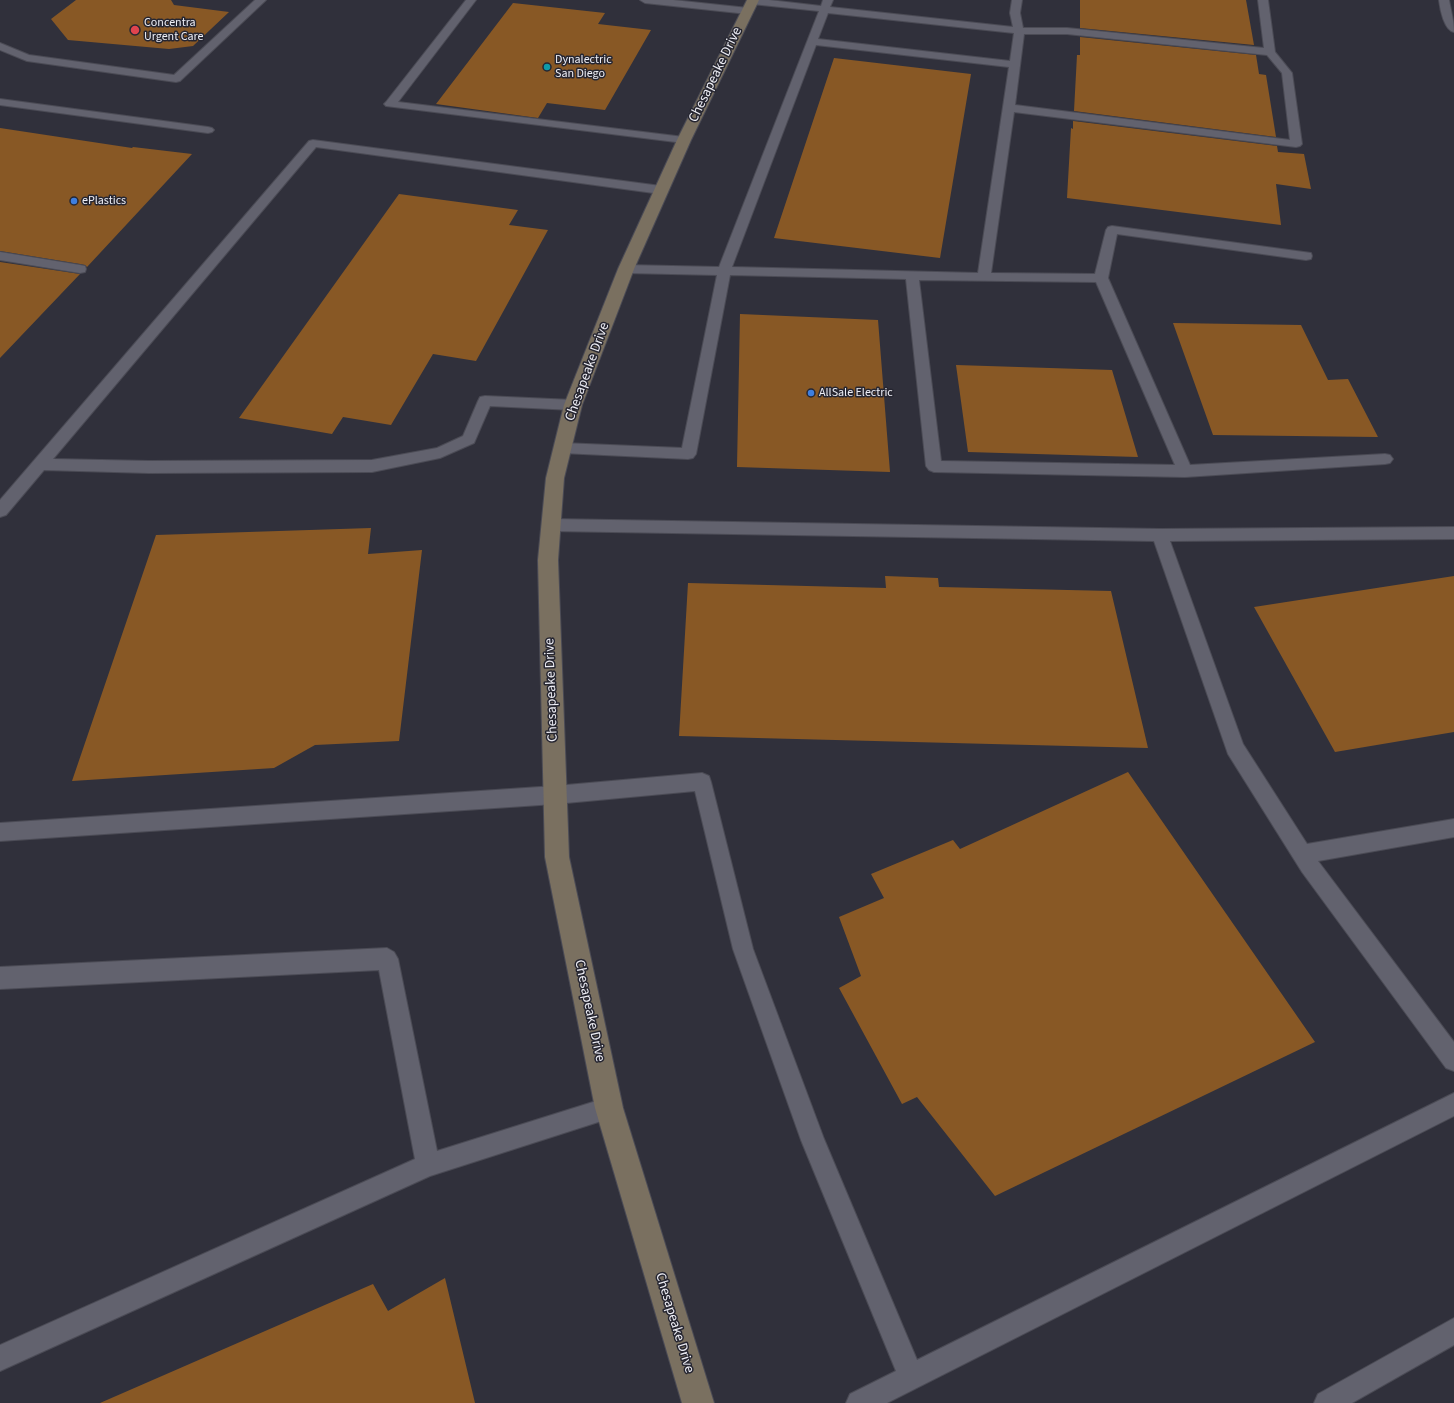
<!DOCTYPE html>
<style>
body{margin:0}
canvas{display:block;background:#30303b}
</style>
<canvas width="1454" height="1403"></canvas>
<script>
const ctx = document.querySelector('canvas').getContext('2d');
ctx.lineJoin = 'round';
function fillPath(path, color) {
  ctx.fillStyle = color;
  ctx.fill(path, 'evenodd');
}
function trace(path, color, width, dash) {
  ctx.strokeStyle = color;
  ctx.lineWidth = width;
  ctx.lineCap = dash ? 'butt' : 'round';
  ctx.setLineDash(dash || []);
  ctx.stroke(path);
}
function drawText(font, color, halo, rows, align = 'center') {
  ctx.font = font + ' "Source Sans 3",sans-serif';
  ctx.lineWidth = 3;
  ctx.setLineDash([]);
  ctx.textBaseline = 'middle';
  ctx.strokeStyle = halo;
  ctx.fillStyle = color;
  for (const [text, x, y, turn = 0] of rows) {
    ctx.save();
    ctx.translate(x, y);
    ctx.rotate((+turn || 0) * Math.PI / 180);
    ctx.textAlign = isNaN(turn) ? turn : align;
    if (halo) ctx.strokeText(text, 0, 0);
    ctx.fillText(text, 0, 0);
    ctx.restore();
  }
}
const building = new Path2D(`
 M76,0H171L174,5L229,12L193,46L169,49L68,40L51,19Z
 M1080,0H1246L1254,45L1080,28Z
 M513,3L605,13L598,24L651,30L605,110L547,103L538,118L436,104Z
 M1080,37L1256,55L1259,74L1266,75L1276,137L1074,111L1077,55H1080Z
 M834,58L971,74L940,258L774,238Z
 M1073,121L1277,146L1278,152L1304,154L1311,189L1276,184L1281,225L1067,198L1071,128L1073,129Z
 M0,128L132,148L133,147L192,154L87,267L85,265L80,264L0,251Z
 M399,194L518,210L509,225L548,230L476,361L433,354L391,425L343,417L332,434L239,418Z
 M0,262L80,274L0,358Z
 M740,314L878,320L890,472L737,467Z
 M1173,323L1301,325L1328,380L1348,379L1378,437L1213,435Z
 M956,365L1112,370L1138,457L968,452Z
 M371,528L368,554L422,550L399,741L315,745L274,768L72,781L156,535Z
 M885,576L938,578L939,587L1111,591L1148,748L679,736L688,583L886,588Z
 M1454,576V732L1335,752L1254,607Z
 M1128,772L1315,1042L995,1196L917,1097L902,1104L839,988L861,976L839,917L884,898L871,874L953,840L960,849Z
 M445,1278L475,1403H100L373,1284L388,1311Z`);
const lane = new Path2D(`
 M255,0H266L180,81L176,82L27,61L0,50V43L29,55L174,75Z
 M466,0H476L398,102L684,137L688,138L690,140L688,142L684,143L386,106L384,104L386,102Z
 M640,0H673L748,8L753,11L748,14L645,3Z
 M748,0H769L821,6L823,0H833L830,7L1013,27L1010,13L1012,0H1022L1020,13L1023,28H1067L1264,48L1258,0H1268L1275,52L1292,73L1302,144L1300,146L1296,147L1014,112L991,273L1095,274L1106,230L1108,227L1112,226L1311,253L1312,256L1311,259L1306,260L1117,234L1108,278L1190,465L1385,454L1390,455L1393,459L1390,463L1385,464L1185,477L934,472L929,470L926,466L906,279L730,275L696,454L693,458L688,459L562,453L557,452L554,448L557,444L562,443L682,448L717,275L626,273L621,272L620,269L621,266L626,265L719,267L819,11L752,4L749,3ZM828,13L1014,33L1010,61L818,39ZM1024,34H1067L1267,55L1282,73L1290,140L1015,105ZM816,45L1009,67L978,273L732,267ZM919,280L1096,282L1175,465L941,461Z
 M1439,0H1449C1451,11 1454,21 1454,32C1444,30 1440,9 1439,0Z
 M0,99L208,127L212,128L214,130L212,132L208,133L0,105Z
 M313,140L661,186L665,187L667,190L665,193L661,194L316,147L53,459L149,461L372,460L437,448L463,436L478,401L480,397L485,396L573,400L578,401L580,405L578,409L573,410L490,406L474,443L440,458L372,472L149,473L44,470L6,515L0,517V500L309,141Z
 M0,252L80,265L85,266L86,269L85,272L80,273L0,260Z
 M551,519L1160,529L1454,527V539L1170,541L1243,744L1307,844L1454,819V837L1318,861L1454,1042V1071L1446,1068L1302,872L1228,754L1154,541L551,531L545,529L543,525L545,521Z
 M702,773L709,776L711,782L753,949L824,1139L917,1360L1454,1093V1116L887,1403H846L850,1394L896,1371L801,1140L733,949L695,791L555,804L0,841V823L555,786Z
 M387,948L394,952L398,959L437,1151L609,1097L617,1100L620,1108L617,1116L430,1176L0,1371V1345L415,1159L379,970L0,989V967Z
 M1454,1318V1345L1352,1403H1314L1318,1394Z`);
const secondary = new Path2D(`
 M747,0H759L691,140L634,269L582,405L564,478L558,560L569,857L623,1108L714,1403H682L595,1108L545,857L538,560L546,478L564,405L618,269L677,140Z`);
const markers = [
 [135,30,5,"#e0444e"],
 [547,67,4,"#0f9aa8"],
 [74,201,4,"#3f7fe0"],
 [811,393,4,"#3f7fe0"]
];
const farPoinames = [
 ["Concentra",144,23],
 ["Urgent Care",144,37],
 ["Dynalectric",555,60],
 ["San Diego",555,74],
 ["ePlastics",82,201],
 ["AllSale Electric",819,393]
];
const streetNames = [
 ["Chesapeake Drive",716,75,-64],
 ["Chesapeake Drive",588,372,-70],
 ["Chesapeake Drive",552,690,-92],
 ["Chesapeake Drive",589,1011,78],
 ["Chesapeake Drive",674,1323,73]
];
fillPath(building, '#885825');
trace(lane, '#4b4b55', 2);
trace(secondary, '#4b4b55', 2);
fillPath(lane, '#62626e');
fillPath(secondary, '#7a7060');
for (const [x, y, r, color] of markers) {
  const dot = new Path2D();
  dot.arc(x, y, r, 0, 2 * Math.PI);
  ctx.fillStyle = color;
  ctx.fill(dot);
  trace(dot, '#262631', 1.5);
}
drawText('12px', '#eeeef5', '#262631', farPoinames, 'left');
drawText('14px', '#eeeef5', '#262631', streetNames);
</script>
